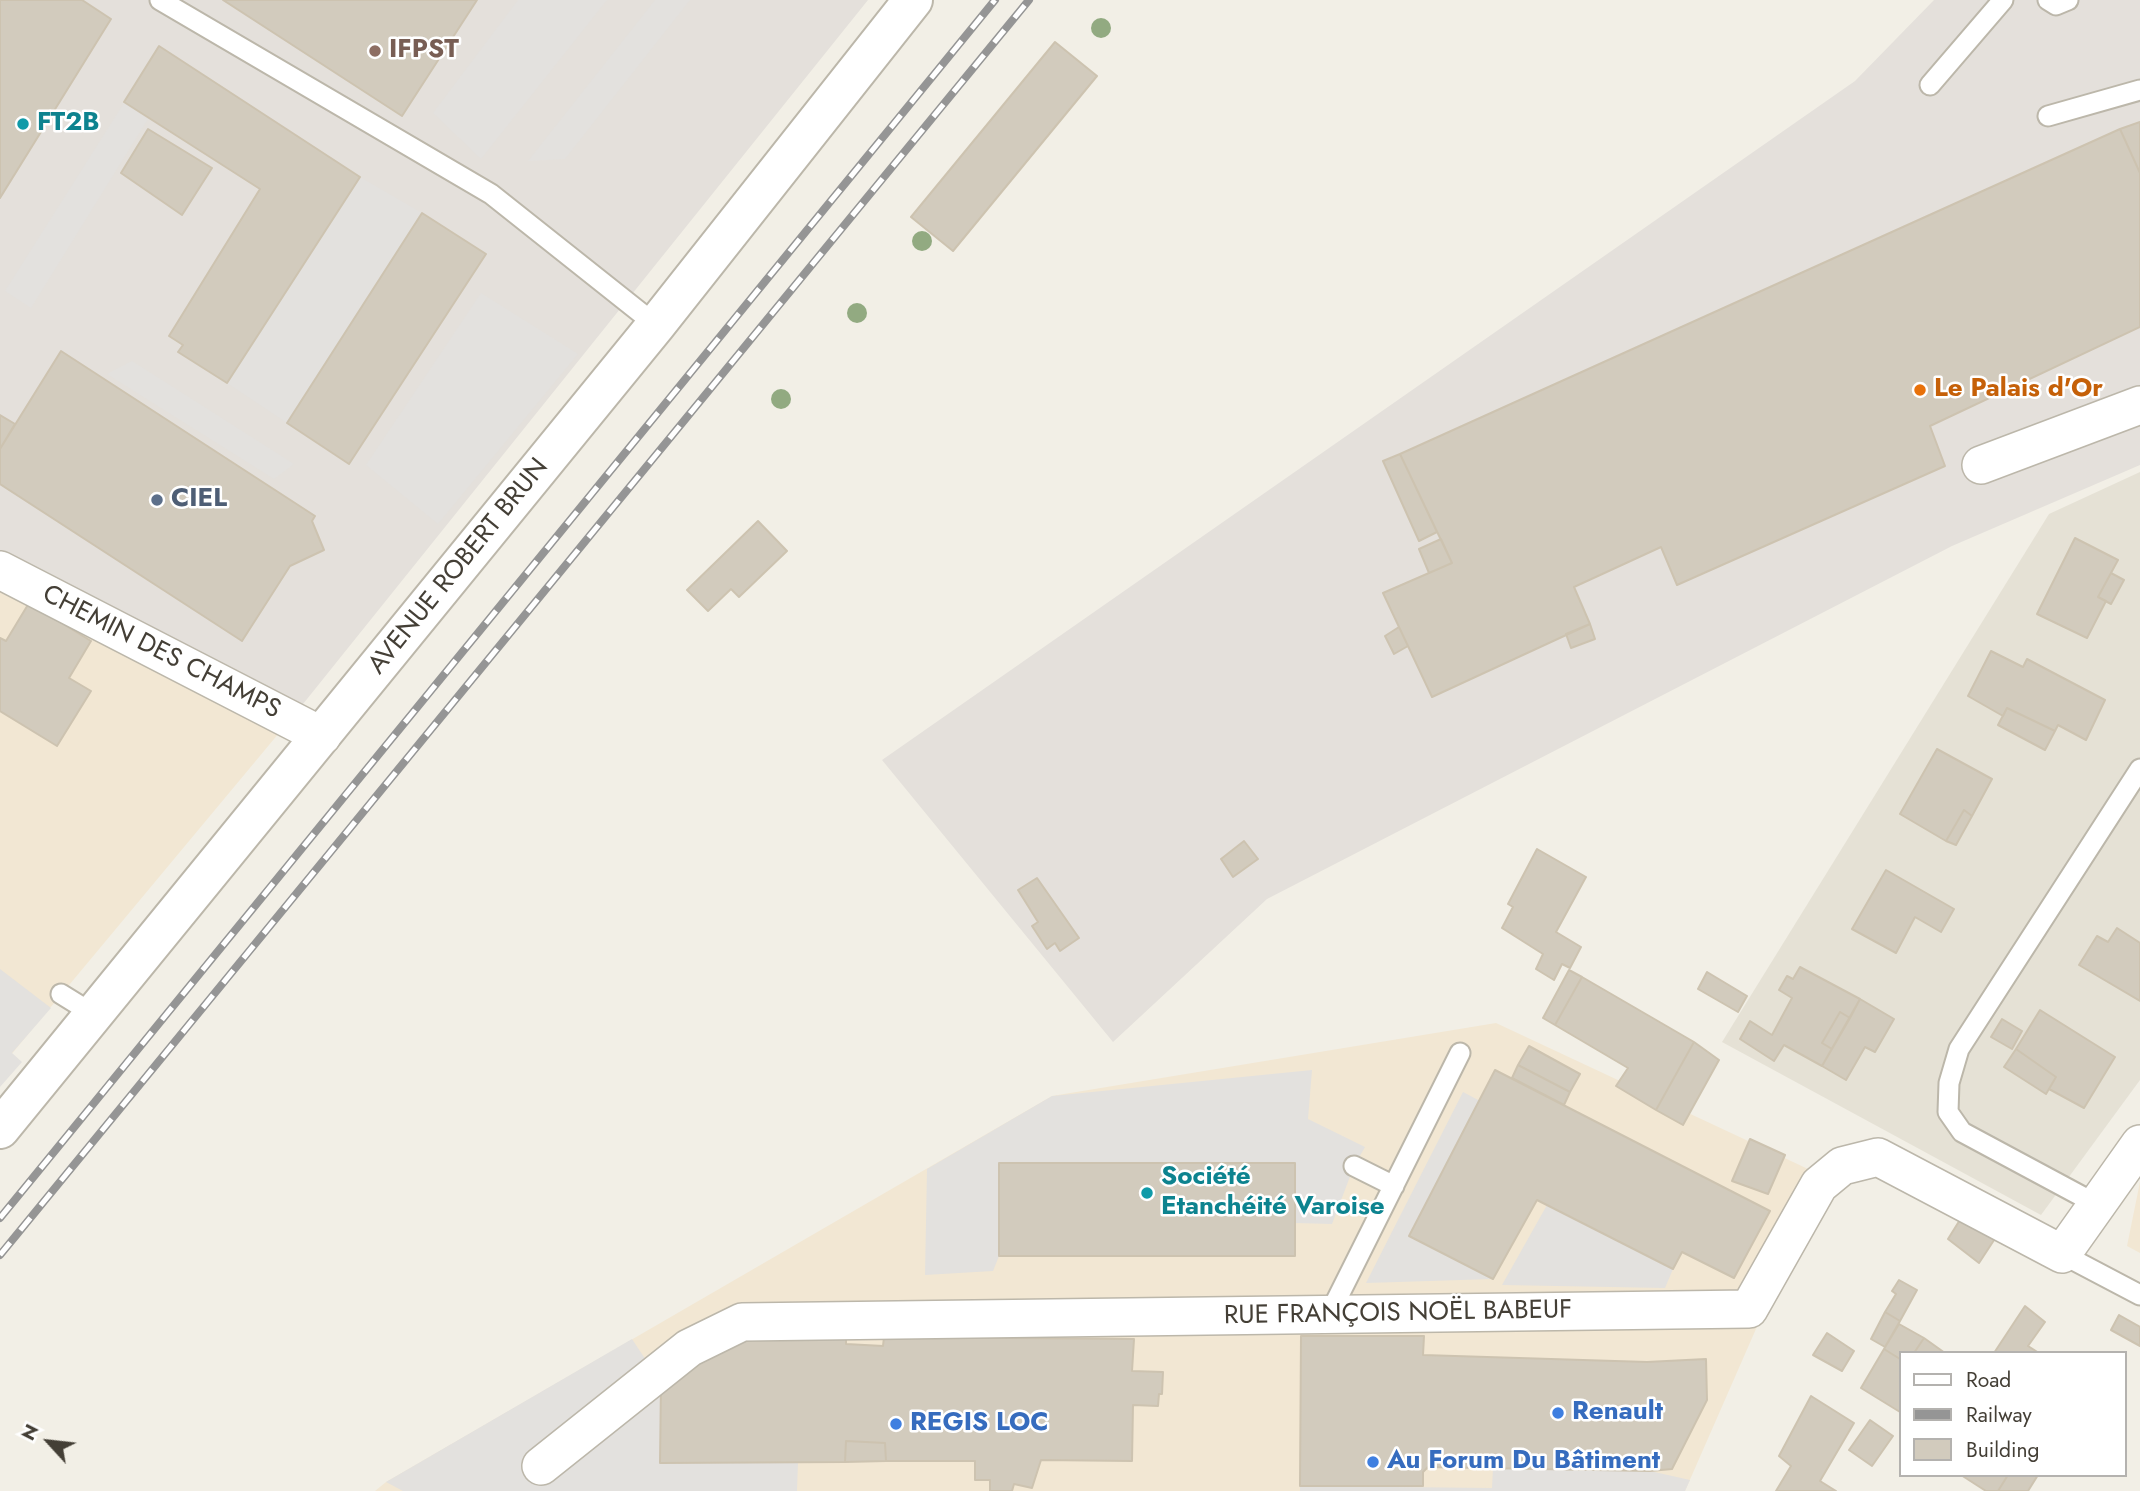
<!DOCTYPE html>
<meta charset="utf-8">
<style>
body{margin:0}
#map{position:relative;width:2140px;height:1491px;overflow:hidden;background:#f2efe6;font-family:Jost,sans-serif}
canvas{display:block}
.legend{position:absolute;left:1899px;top:1351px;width:228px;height:126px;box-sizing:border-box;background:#fff;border:2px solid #b4b2af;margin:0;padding:9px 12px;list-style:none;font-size:21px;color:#443f36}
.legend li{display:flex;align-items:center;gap:14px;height:35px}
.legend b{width:35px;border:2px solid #b4b2af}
.north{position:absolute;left:14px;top:1407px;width:70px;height:70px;-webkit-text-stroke:5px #fff;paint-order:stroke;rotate:297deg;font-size:19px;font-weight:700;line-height:28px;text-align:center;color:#443f36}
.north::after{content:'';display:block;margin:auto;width:24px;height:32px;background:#443f36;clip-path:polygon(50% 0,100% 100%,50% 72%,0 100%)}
</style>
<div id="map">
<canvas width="2140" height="1491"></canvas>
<ul class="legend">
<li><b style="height:9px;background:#fff"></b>Road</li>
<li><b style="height:9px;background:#959595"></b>Railway</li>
<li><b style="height:19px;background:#d2cbbd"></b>Building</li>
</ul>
<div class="north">N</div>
</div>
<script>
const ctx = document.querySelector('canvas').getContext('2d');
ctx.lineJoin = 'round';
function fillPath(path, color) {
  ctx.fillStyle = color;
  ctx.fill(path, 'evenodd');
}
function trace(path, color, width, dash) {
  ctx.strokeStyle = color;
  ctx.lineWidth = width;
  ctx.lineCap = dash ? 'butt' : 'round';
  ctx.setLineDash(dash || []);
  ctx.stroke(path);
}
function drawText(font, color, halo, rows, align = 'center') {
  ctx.font = font + ' Jost,sans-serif';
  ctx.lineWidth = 5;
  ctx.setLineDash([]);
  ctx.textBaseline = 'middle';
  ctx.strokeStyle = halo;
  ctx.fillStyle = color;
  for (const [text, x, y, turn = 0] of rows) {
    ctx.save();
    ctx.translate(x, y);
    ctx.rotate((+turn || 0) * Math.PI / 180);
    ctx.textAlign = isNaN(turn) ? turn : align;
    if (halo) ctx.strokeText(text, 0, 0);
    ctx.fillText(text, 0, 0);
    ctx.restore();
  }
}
const residential = new Path2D(`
 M2140,472V1080L2041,1215L1722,1042L2049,514Z`);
const commercial = new Path2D(`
 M0,558L299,709L0,1068Z
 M1496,1023L1823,1176L1685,1491H375L386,1482L1052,1096Z
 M2140,1182V1253L2127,1246Z`);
const industrial = new Path2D(`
 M0,0H868L299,709L0,558Z
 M1934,0H2140V465L1952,546L1267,899L1113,1042L882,760L1855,81Z`);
const parking = new Path2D(`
 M518,0H607L481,159L433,113Z
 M655,0H690L565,159L528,161Z
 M124,103L148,119L31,308L5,291Z
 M360,177L422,213L287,423L227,383Z
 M481,293L578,354L438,524L366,465Z
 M132,361L294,464L274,479L107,374Z
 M0,969L51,1008L12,1053L22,1062L0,1087Z
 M1312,1070L1308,1119L1365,1147L1354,1166L1332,1224L1295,1223V1163L999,1164V1256L993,1271L925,1275L927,1169L1052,1096Z
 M1463,1092L1480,1101L1409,1236L1493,1279L1366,1283Z
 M1547,1205L1673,1269L1665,1288L1502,1285Z
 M632,1339L661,1383L798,1462L797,1491H403L386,1482Z
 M1493,1468L1650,1471L1690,1480L1685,1491H1300V1486L1492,1488Z`);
const building = new Path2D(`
 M0,0H82L111,19L0,198Z
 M223,0H477L402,116Z
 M1055,42L1097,76L953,251L911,217Z
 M159,46L360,177L227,383L178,352L183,345L169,336L260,189L124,102Z
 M2140,122V173L2120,129Z
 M148,129L212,168L182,215L121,173Z
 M2120,129L2140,173V327L1930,426L1945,466L1677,585L1661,547L1574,587L1590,624L1432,697L1383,593L1452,563L1400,454Z
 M422,213L486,254L349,464L287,423Z
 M61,351L315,516L312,521L324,550L290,566L242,641L0,484V449Z
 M0,415L15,424L0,449Z
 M1400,454L1437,532L1419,541L1383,461Z
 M758,521L787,551L739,597L731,589L708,611L687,590Z
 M2075,538L2118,560L2098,597L2106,601L2087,638L2037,614Z
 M1441,539L1452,563L1429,573L1419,549Z
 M2111,573L2124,580L2111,604L2098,597Z
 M29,603L91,641L69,678L91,691L57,746L0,711V638L6,641Z
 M1590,624L1595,639L1571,648L1566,634Z
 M1399,627L1408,646L1394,654L1385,636Z
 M1991,651L2023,667L2027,659L2105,700L2086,740L2058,725L2055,731L2007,708L2003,716L1968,696Z
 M2007,708L2055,731L2045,750L1998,725Z
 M1937,749L1992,779L1972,816L1964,810L1946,841L1900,814Z
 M1964,810L1972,816L1956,845L1946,841Z
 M1244,841L1258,859L1233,877L1221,859Z
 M1537,849L1586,877L1556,932L1581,947L1570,968L1562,964L1554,980L1536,969L1543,954L1502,928L1513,907L1508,904Z
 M1886,870L1954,909L1941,932L1915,917L1896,953L1852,929Z
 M1037,878L1079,938L1060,951L1055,943L1047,949L1032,926L1038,922L1018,890Z
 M2117,928L2140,943V1001L2079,965L2097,936L2108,942Z
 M1800,967L1860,999L1850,1018L1840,1012L1822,1043L1832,1049L1822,1066L1784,1045L1774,1061L1740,1039L1750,1021L1772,1035L1792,998L1779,990L1787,976L1793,979Z
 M1569,970L1582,977L1555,1025L1543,1018Z
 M1707,972L1747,996L1738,1012L1698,989Z
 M1582,977L1694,1042L1656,1110L1616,1086L1628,1068L1555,1025Z
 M1860,999L1894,1019L1875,1052L1865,1047L1846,1080L1822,1066Z
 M2040,1010L2115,1057L2084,1108L2049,1089L2056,1077L2016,1049Z
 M1840,1012L1850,1018L1832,1049L1822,1043Z
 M2002,1019L2022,1031L2012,1049L1991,1037Z
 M1694,1042L1719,1060L1683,1125L1656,1110Z
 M1529,1046L1580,1074L1570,1092L1518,1065Z
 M2016,1049L2056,1077L2046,1094L2004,1067Z
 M1518,1065L1570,1092L1564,1105L1512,1078Z
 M1495,1070L1770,1211L1734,1278L1682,1252L1673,1269L1537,1200L1493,1279L1409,1236Z
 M1750,1139L1785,1155L1768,1194L1732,1181Z
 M999,1163H1295V1256H999Z
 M1963,1215L1998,1234L1979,1263L1948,1239Z
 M1899,1280L1917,1290L1900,1321L1885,1312L1896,1294L1892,1291Z
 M2025,1306L2045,1322L2028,1346L2039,1353H1994Z
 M1885,1312L1900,1321L1885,1347L1871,1339Z
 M2119,1315L2140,1327V1346L2111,1330Z
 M1899,1324L1924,1338L1914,1353H1900V1359L1884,1349Z
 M1827,1333L1854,1351L1842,1371L1813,1355Z
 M1301,1336H1424L1423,1355L1647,1362L1706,1359L1707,1400L1672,1469L1650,1471L1428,1467L1423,1472V1486H1300Z
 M884,1337L1134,1339L1132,1371L1163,1372L1162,1394H1159L1158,1406L1133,1405L1132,1461L1041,1460L1032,1488L1014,1484L1012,1491H990V1480H975V1461H886L885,1443L846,1441L845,1462L660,1463L661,1383L743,1338L846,1339V1344L883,1346Z
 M1924,1338L1945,1353H1914Z
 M1884,1349L1900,1359V1412L1861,1388Z
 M1811,1396L1854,1423L1820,1481L1836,1491H1776L1791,1466L1779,1456Z
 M1870,1420L1893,1436L1872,1466L1849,1450Z
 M846,1441L885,1443L886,1461L845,1462Z
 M1961,1475H2008L1998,1491H1986Z
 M2008,1475H2038L2028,1491H1998Z`);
const service = new Path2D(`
 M160,0L491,194L656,325
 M2048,0L2056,5L2068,0
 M1930,85L2003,0
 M2048,116L2140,90
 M61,994L95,1015
 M1354,1166L1394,1186
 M2098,1205L1962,1132L1948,1112L1949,1083L1959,1049L2140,769
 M2062,1254L2140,1295
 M1329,1315L1460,1053`);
const minor = new Path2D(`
 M1981,465L2140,405
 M0,570L322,736
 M541,1466L689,1348L742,1322L1749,1309L1819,1185L1842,1166L1878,1157L2062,1254L2140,1144`);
const tertiary = new Path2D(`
 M0,1129L656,325L913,0`);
const rail = new Path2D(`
 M0,1218L995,0
 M0,1255L1029,0`);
const trees = [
 [1101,28],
 [922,241],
 [857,313],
 [781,399]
];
const markers = [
 [375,51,7,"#8d6e63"],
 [23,124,7,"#0f9aa8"],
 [1920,390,7,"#e8710a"],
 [157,500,7,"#5c6f8a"],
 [1147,1193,7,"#0f9aa8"],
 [1558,1413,7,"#3f7fe0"],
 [896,1424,7,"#3f7fe0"],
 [1373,1462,7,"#3f7fe0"]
];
const educationNames = [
 ["IFPST",389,51]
];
const cultureNames = [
 ["FT2B",37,124],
 ["Société",1161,1178],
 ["Etanchéité Varoise",1161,1208]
];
const foodNames = [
 ["Le Palais d'Or",1934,390]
];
const serviceNames = [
 ["CIEL",171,500]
];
const streetNames = [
 ["AVENUE ROBERT BRUN",459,567,-51],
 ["CHEMIN DES CHAMPS",161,653,27],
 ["RUE FRANÇOIS NOËL BABEUF",1398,1314,-1]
];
const shopNames = [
 ["Renault",1572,1413],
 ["REGIS LOC",910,1424],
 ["Au Forum Du Bâtiment",1387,1462]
];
fillPath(residential, '#e5e1d5');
fillPath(commercial, '#f2e7d3');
fillPath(industrial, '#e4e0db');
fillPath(parking, '#e3e1de');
fillPath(building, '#d2cbbd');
trace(building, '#cdc3b0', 2);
trace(service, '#bcb7aa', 23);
trace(minor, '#bcb7aa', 40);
trace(tertiary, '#bcb7aa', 42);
trace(service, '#fff', 19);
trace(minor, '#fff', 37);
trace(tertiary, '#fff', 38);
trace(rail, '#959595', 8);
trace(rail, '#fff', 5, [16]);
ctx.fillStyle = '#92aa81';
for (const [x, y] of trees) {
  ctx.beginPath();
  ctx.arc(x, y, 10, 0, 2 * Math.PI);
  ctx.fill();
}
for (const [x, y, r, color] of markers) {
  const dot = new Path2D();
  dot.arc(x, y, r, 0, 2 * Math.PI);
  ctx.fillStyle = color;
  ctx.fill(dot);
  trace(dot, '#fff', 2.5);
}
drawText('bold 26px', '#785e54', '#fff', educationNames, 'left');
drawText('bold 26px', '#0d838f', '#fff', cultureNames, 'left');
drawText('bold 26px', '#c56008', '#fff', foodNames, 'left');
drawText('bold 26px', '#4e5e75', '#fff', serviceNames, 'left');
drawText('26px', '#443f36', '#fff', streetNames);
drawText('bold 26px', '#366cbe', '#fff', shopNames, 'left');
</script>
